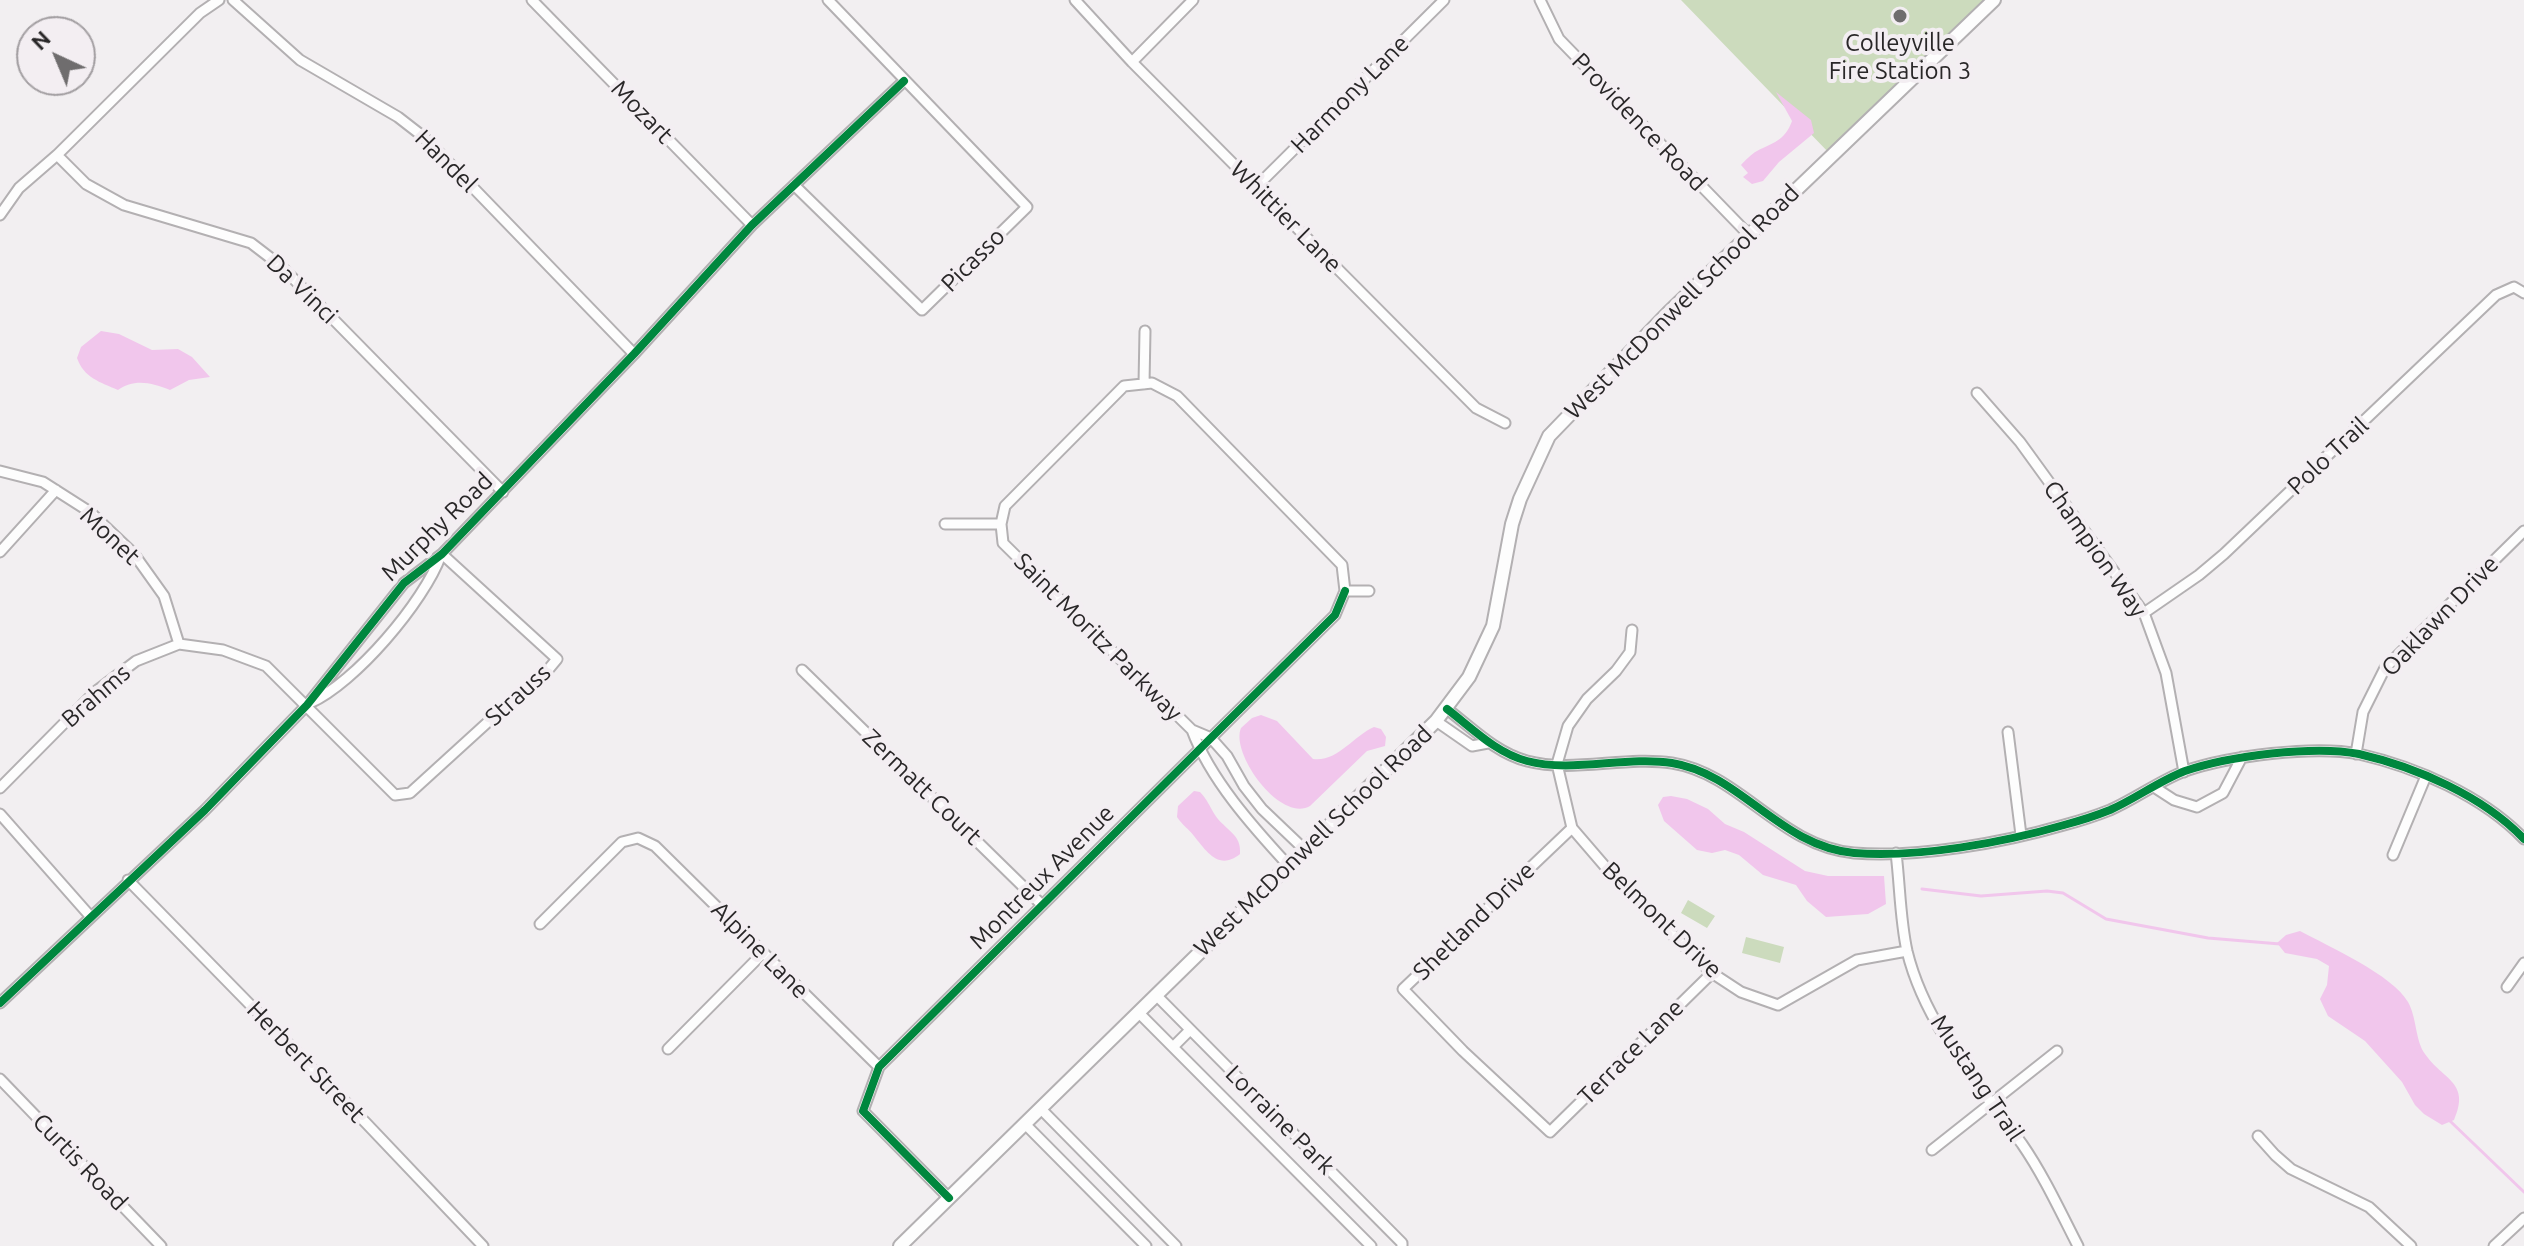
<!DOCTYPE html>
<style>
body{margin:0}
#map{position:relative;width:2524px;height:1246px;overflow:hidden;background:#f2eff1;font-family:Ubuntu,sans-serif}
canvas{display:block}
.north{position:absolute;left:16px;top:16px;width:80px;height:80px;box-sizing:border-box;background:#f3eef2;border:2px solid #a29ea1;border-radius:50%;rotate:316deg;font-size:22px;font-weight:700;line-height:32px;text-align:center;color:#292728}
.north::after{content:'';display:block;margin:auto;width:28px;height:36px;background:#6f6d6e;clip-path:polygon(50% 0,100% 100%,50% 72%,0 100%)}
</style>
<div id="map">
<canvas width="2524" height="1246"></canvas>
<div class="north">N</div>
</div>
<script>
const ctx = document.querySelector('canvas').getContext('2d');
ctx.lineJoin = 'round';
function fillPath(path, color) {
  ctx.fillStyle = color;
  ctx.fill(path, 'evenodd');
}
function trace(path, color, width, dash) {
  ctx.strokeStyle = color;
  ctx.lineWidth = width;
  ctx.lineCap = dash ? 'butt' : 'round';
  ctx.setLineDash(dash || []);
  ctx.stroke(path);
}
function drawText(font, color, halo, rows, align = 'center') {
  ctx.font = font + ' Ubuntu,sans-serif';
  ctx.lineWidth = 8;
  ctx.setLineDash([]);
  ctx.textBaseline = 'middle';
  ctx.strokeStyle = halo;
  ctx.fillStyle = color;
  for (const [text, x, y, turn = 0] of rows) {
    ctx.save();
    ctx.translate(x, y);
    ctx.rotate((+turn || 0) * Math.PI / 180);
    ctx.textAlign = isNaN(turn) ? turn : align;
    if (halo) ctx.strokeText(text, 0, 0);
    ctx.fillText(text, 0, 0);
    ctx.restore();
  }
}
const green = new Path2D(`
 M1681,0H1995L1831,155Z
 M1688,900L1715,916L1707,928L1681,913Z
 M1746,937L1784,947L1780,963L1742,953Z`);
const water = new Path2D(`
 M1776,92L1811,120L1814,133L1779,162L1763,181L1752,184L1743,177L1748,173L1741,165C1745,161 1751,154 1757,151C1772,143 1785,141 1792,121Z
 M101,331L119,334L152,350L178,349L192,357L210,377L189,380L170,390C153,383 134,378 118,390C100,382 84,378 77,358L81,347Z
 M1261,715L1277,721L1313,759C1338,762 1353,736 1374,727L1381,729L1386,737L1385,746L1367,751L1310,806C1280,823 1230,753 1241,728L1252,718Z
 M1194,791L1200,792C1207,799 1210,807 1215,815C1225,830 1242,834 1240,854C1219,871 1207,852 1194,836C1189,829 1182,825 1177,817L1178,806Z
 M1671,796L1687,799L1708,809L1725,824L1744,832L1805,871L1828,876H1884L1886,904L1868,914L1826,917L1807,901L1796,885L1763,875L1739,855L1725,850L1712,853L1697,850L1664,821L1658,805L1663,797Z
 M2300,931C2328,946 2393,975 2408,1002C2417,1018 2415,1040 2425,1054C2443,1080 2471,1082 2454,1120L2442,1125L2424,1114L2415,1105L2402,1082L2365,1041L2328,1016L2320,999L2327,985L2329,966L2317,959L2285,953L2277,943L2286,935Z`);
const stream = new Path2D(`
 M1922,889L1981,896L2047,891L2063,893L2106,919L2208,938L2280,944
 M2450,1121L2524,1192`);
const street = new Path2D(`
 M233,0L300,60L398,117L425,138L634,354
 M532,0L752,225
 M1075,0L1132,62L1476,408L1505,423
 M1540,0L1559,39L1749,235
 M1132,62L1193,0
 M57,155L86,184L124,205L251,243L281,266L503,492
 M794,185L922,310L1027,207L828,0
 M1256,187L1444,0
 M0,215L19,188L57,155L200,13L219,0
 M1144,384L1145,331
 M1977,393L2020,442L2144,613L2166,673L2184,772
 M0,471L43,482L90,512L134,554L164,596L179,644
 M945,524H1001
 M0,552L56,490
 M1345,591H1369
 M2144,613L2199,575L2224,554L2496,295L2514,287L2524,293
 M1632,630L1630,652L1616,671L1587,699L1568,726L1557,764L1572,828L1621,885L1712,973L1741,992L1778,1005L1857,960L1907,951
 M802,670L1042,905
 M310,703C355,683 424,602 441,555
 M1447,709C1472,728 1496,753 1527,761C1572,773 1625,756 1672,763C1741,774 1779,846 1854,853C1918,858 2002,843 2064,825C2079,821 2095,816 2110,810C2135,799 2159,781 2185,771C2229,756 2314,745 2359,754C2416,767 2483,796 2524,839
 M1436,721L1472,746L1488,743
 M1192,730L1003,543L1001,524L1005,506L1124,386L1152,383L1177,396L1342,565L1345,591
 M2008,732L2021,835
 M2356,754L2363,712L2385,668L2524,531
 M2154,787L2174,800L2197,807L2223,793L2242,757
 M0,788L95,692L136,661L179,644L223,650L266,666L395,795L410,793L522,691L542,677L557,659L442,554
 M0,814L90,916
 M1572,828L1403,989L1463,1051L1550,1132L1712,973
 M1896,853C1900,885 1900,919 1907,951C1925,1025 1978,1084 2022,1144C2044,1176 2060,1211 2078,1246
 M2393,855L2426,776
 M1288,865C1253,827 1210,779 1192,730L1211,738L1227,756L1244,786L1262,809L1305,850
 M128,880L366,1123L483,1246
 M540,924L622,842L638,838L655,846L879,1067
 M2507,987L2524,963
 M1156,995L1402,1243V1246
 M0,1003L205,810L307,705L404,583L442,554L634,354L752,225L904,81
 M1138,1012L1371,1246
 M1173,1047L1190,1030
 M668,1049L762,954
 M0,1079L161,1246
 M1040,1108L1176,1246
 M1024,1123L1146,1246
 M2258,1136L2275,1155L2291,1169L2369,1207L2411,1246
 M1932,1150L2057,1051
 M949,1198L863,1111L879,1067L1335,615L1345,591
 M2494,1246L2524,1218`);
const secondary = new Path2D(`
 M900,1246L1436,721L1469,677L1493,626L1512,524L1520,499L1549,436L1668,313L1994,0`);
const cycleway = new Path2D(`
 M1447,709C1472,728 1496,753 1527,761C1572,773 1625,756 1672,763C1741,774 1779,846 1854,853C1918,858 2002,843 2064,825C2079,821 2095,816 2110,810C2135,799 2159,781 2185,771C2229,756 2314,745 2359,754C2416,767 2483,796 2524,839
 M0,1003L205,810L307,705L404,583L442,554L634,354L752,225L904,81
 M949,1198L863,1111L879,1067L1335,615L1345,591`);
const markers = [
 [1900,16,8,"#6f6d6e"]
];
const poiNames = [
 ["Colleyville",1900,43],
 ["Fire Station 3",1900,71]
];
const streetNames = [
 ["Harmony Lane",1350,94,-45],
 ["Mozart",642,112,46],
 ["Providence Road",1639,122,46],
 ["Handel",446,161,45],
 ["Whittier Lane",1286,217,45],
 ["Picasso",973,260,-45],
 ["Da Vinci",302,289,44],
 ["West McDonwell School Road",1682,302,-45],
 ["Polo Trail",2328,456,-43],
 ["Murphy Road",437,527,-44],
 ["Monet",110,536,43],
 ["Champion Way",2095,549,55],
 ["Oaklawn Drive",2440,616,-46],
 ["Saint Moritz Parkway",1098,637,45],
 ["Strauss",518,695,-42],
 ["Brahms",96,696,-41],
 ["Zermatt Court",922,787,44],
 ["West McDonwell School Road",1313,841,-44],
 ["Montreux Avenue",1042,877,-45],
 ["Belmont Drive",1662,920,44],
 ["Shetland Drive",1474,921,-44],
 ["Alpine Lane",760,950,45],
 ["Terrace Lane",1631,1052,-45],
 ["Herbert Street",306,1062,46],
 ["Mustang Trail",1977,1078,56],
 ["Lorraine Park",1280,1120,45],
 ["Curtis Road",80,1162,46]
];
fillPath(green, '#ccdbbd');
fillPath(water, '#f1c6ec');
trace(stream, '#f1c6ec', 3);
trace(street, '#b3b0b2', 13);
trace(secondary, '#b3b0b2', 16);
trace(street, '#fdfdfd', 9);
trace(secondary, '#fdfdfd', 12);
trace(cycleway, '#00873e', 8);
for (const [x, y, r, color] of markers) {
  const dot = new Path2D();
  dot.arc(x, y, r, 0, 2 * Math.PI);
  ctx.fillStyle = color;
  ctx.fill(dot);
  trace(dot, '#f3eef2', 3);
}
drawText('24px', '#292728', '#f3eef2', poiNames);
drawText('24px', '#292728', '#f3eef2', streetNames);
</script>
